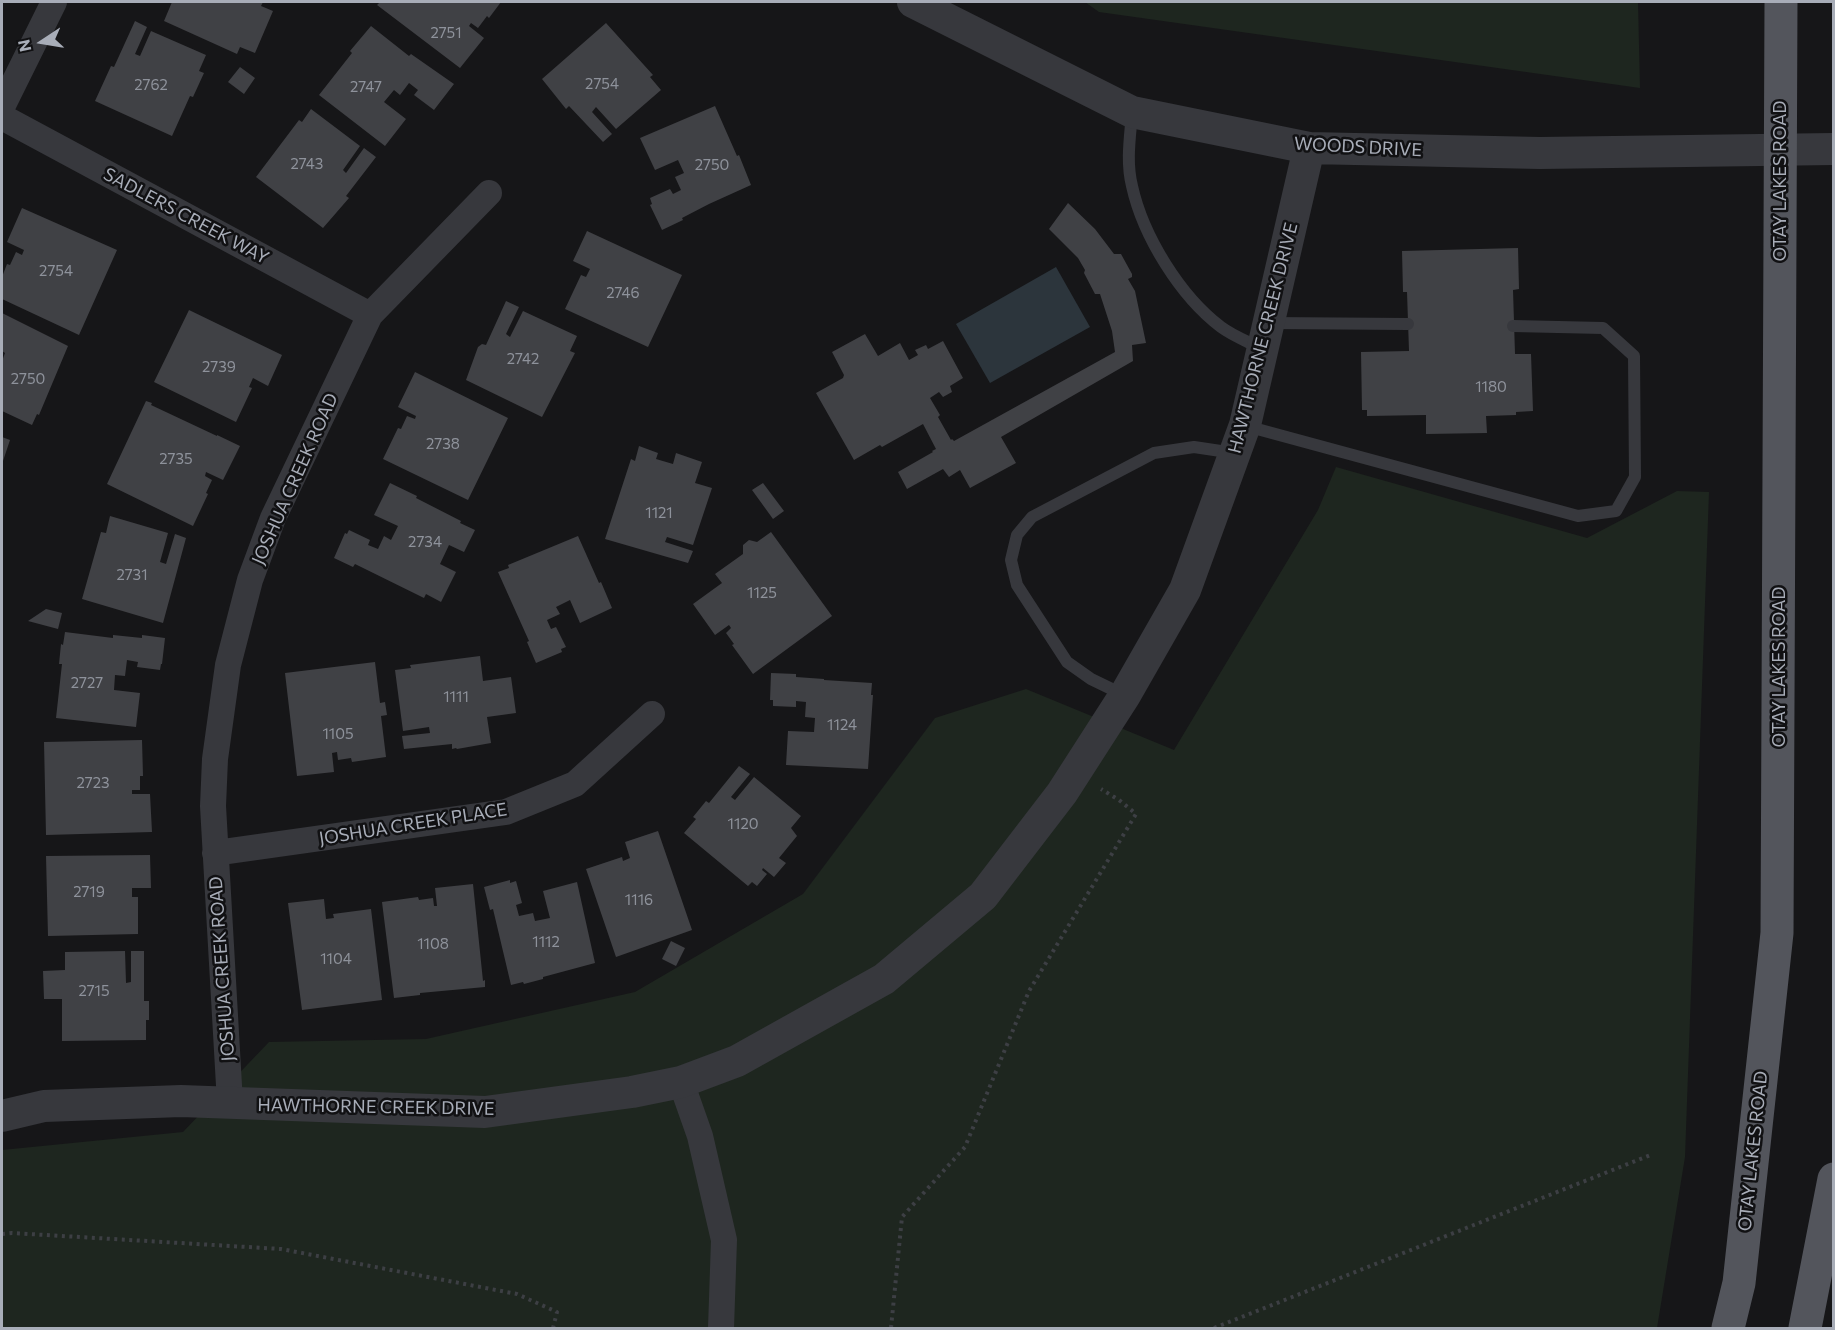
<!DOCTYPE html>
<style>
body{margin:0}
#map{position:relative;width:1835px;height:1330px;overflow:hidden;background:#161618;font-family:Commissioner,sans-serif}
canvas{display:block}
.frame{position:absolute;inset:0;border:3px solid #a8adb8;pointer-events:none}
.north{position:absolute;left:12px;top:12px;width:60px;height:60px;-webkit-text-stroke:4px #111113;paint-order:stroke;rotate:258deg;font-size:16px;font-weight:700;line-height:24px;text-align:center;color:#a8adb8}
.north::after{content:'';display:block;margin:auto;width:21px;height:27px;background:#a8adb8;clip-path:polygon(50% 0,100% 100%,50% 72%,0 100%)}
</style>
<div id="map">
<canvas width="1835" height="1330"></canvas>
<div class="frame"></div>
<div class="north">N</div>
</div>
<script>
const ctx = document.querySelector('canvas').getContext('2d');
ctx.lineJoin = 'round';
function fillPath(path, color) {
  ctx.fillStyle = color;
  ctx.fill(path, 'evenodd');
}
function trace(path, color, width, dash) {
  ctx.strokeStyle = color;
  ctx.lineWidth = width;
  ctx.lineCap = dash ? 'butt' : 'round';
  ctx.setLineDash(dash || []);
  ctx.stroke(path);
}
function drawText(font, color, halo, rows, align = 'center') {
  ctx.font = font + ' Commissioner,sans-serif';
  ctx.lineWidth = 5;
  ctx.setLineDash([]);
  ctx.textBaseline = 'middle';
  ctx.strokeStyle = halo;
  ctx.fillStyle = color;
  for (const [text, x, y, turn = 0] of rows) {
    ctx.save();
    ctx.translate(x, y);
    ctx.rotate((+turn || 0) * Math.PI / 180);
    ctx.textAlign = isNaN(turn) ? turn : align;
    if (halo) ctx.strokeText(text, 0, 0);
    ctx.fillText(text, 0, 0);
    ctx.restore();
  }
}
const green = new Path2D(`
 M1085,2H1638L1640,88L1099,12Z
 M1336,467L1587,538L1677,491L1709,492L1685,1157L1657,1328H2V1150L183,1132L269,1042L426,1039L635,992L803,894L935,718L1026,689L1174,750L1318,510Z`);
const water = new Path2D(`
 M1056,267L1090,327L990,383L956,324Z`);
const building = new Path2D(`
 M172,2H263L261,6L273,11L255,53L240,47L237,54L164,21Z
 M380,2H501L489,18L487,16L478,28L471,23L469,26L484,38L460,68L377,5Z
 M135,21L147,27L135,54L140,56L151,31L206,55L199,71L204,73L193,97L190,96L172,136L95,101L111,66L114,67Z
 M606,23L653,75L650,77L661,90L616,129L596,107L592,112L612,134L603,142L569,106L566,109L542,79Z
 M371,26L409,56L411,54L454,84L434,110L414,95L418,90L409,83L400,95L394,90L384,102L406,119L385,146L319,95L352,53L350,51Z
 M240,67L255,78L244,94L228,82Z
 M715,106L737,156L739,155L751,185L709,204L682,218L683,220L662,230L650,205L652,204L650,198L670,189L673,194L681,190L675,177L684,173L678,160L655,170L640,138Z
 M311,109L360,146L343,170L346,173L364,148L376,157L346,196L349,198L323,228L256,177L299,120L302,122Z
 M1068,203L1095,229L1114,254H1121L1132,274V277L1128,279L1135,291L1146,343L1132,345L1133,361L1001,437L1016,463L970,488L960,470L949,477L943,469L907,489L898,472L933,452L932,451L936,449L923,424L882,447L880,445L854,460L816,393L843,378L844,375L832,352L865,334L878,356L900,343L909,360L918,355L915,350L926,345L928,349L943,341L963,378L950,386L952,392L943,397L939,392L930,398L940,415L938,417L951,440L952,439L954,441L1115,352L1112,331L1100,294H1095L1084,273L1085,270L1078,258L1049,229Z
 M22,208L117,250L79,335L2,299V277L7,264L10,265L16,252L22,255L24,250L7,242Z
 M587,231L682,275L648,347L565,309L581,275L586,277L590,269L573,261Z
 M1518,248L1519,289L1513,290L1515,354H1531L1533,411L1516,412V415L1486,416L1487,433L1426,434V415L1367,416V410H1362L1361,352L1409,351L1407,292H1403L1402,251Z
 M506,301L519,307L506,334L510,337L523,311L577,336L570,351L575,353L542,417L466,380L478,347L482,344L486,345Z
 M189,310L282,355L268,386L253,378L249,387L252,388L236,422L154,382Z
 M2,313L68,346L39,415L37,414L32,425L2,411V361L5,353L2,351Z
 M415,372L508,418L468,500L383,459L398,428L401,429L407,416L415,419L416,416L398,407Z
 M146,401L152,403L151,405L217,436V435L240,446L223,480L206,472L205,476L212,480L206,493L208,494L193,526L107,484Z
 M2,437L10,440L2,464Z
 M639,446L658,453L656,459L673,464L676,453L702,462L695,483L712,488L693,545L667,537L665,542L693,551L688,563L605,539L631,459L635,461Z
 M390,483L417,496L416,498L461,521L460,523L475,530L464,552L449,545L440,564L456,572L441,602L426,594L424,598L355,564L353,567L334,558L345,533L347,534L349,530L370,540L368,545L378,549L384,536L391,540L398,526L374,515Z
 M763,483L784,511L773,519L752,490Z
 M110,516L168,533L160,562L166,564L175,534L186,538L163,623L82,599L101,532L106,533Z
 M771,532L832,616L753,674L732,645L734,644L726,633L731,628L729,625L715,635L693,604L722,583L715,574L743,554V545L749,540L757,542Z
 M578,536L599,583L601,582L612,608L580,623L570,600L556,607L560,614L547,620L551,629L556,627L566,647L561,649L562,652L536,663L527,642L529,641L498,572L509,568L508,565Z
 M46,609L62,613L58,629L28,621Z
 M65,632L113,638V635L142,638V635L165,638L162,664H161L160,670L137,667L138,662L127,660L125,676L115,675L114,690L140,693L136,727L56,718L62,664H59L61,644L63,645Z
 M480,656L483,681L511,677L516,713L487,717L491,743L457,749L456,748L452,749V744L404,749L402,736L430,733L429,727L403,731L395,670L411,668L410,665Z
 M375,662L380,703L385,702L387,715L381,716L386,757L352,762L351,758L338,760L337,752L332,753L334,772L297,776L285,673Z
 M771,673L796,674V677L824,679V680L872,683L871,695H873L868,769L786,765L788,731L814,732L815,718L805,717L806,702L796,701V707L773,706V700H770Z
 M142,740L143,776H140V790H132V794H150L152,832L46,835L44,742Z
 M739,766L750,774L731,797L735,800L754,777L801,816L791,828L797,836L779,858L786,863L774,877L763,868L762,870L767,874L757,886L752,882L748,886L684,833L696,819L693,817L706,801L709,803Z
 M658,831L692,930L616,957L586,869L622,857L623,861L630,858L625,842Z
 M150,855L151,888H132V897H138V934L48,936L46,856Z
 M510,880V883L516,881L522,903L516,905L519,916L533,913L535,921L550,918L543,891L577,882L595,963L543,977V979L524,984L523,982L511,985L493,909L490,910L484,887Z
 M473,884L483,981L485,980V987L420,993V995L394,998L382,902L418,897L419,900L433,898L434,906H437L435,888Z
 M324,899L326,919L334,918L333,914L371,909L382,1000L302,1010L288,903Z
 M671,941L685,948L676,966L662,959Z
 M125,951L126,983L131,982V951H144V1001H149V1020H146V1040L62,1041V999H44L43,971L65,970V952Z`);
const path = new Path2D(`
 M2,1234L12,1233L281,1249L517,1294L557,1312L553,1328
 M891,1328L902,1217L965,1147L1029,991L1136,814L1119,800L1101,789
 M1214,1328L1653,1154`);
const service = new Path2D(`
 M1132,113C1130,138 1126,162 1132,186C1143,236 1180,296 1221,327C1233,336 1249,342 1262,349
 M1269,323L1408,324
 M1246,426L1578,516L1616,511L1635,477L1634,356L1603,328L1513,326
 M1124,695L1091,679L1067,662L1017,585L1011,560L1017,535L1032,517L1154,453L1194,447L1234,453`);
const minor = new Path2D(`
 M2,107L54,2
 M2,117L370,315
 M215,853L506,812L575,784L652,714
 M681,1082L700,1136L724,1240L721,1328
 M230,1103L213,806L215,759L228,665L250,580L273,518L370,315L489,193`);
const tertiary = new Path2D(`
 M913,2L1132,112L1309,148L1540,153L1834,149
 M2,1116L44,1106L181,1101L485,1112L632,1092L681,1082L737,1061L884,979L983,896L1062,793L1125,695L1185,590L1245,425L1309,148`);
const primary = new Path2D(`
 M1728,1328L1739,1283L1777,933L1781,2
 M1805,1328L1834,1179`);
const numberNames = [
 ["2751",446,33],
 ["2754",602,84],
 ["2762",151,85],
 ["2747",366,87],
 ["2743",307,164],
 ["2750",712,165],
 ["2754",56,271],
 ["2746",623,293],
 ["2742",523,359],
 ["2739",219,367],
 ["2750",28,379],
 ["1180",1491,387],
 ["2738",443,444],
 ["2735",176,459],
 ["1121",659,513],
 ["2734",425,542],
 ["2731",132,575],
 ["1125",762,593],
 ["2727",87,683],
 ["1111",456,697],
 ["1124",842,725],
 ["1105",338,734],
 ["2723",93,783],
 ["1120",743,824],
 ["2719",89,892],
 ["1116",639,900],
 ["1112",546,942],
 ["1108",433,944],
 ["1104",336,959],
 ["2715",94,991]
];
const streetNames = [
 ["WOODS DRIVE",1358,147,3],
 ["OTAY LAKES ROAD",1780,181,-90],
 ["SADLERS CREEK WAY",186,216,28],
 ["HAWTHORNE CREEK DRIVE",1263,338,-76],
 ["JOSHUA CREEK ROAD",295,479,-66],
 ["OTAY LAKES ROAD",1779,667,-90],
 ["JOSHUA CREEK PLACE",413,824,-9],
 ["JOSHUA CREEK ROAD",222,969,-94],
 ["HAWTHORNE CREEK DRIVE",376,1107,1],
 ["OTAY LAKES ROAD",1753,1151,-84]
];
fillPath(green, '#1e261f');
fillPath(water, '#2c353c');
fillPath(building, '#404145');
trace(path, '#3d3f44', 4, [3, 4.5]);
trace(service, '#37383d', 12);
trace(minor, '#37383d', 26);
trace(tertiary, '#37383d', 32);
trace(primary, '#53555c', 33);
drawText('15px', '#8e929b', null, numberNames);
drawText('18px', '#a8adb8', '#111113', streetNames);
</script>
